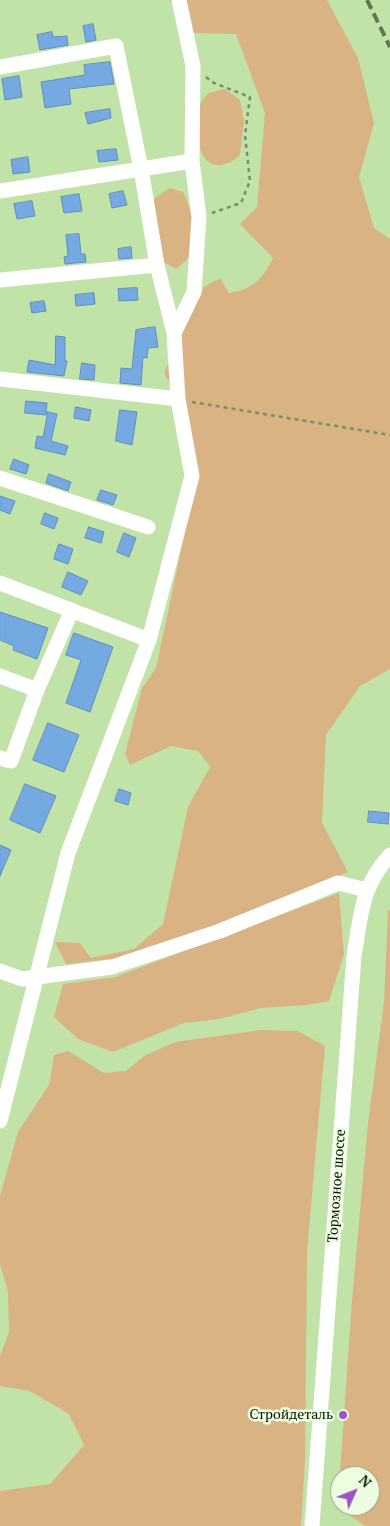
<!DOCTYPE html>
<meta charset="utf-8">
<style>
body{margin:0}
#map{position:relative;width:390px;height:1526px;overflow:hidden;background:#c2e3a8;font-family:"PT Serif",serif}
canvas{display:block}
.north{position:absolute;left:330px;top:1466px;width:50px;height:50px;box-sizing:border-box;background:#edfee0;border:1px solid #919f86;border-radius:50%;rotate:46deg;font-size:14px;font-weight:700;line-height:20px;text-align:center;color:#071100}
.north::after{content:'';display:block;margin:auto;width:18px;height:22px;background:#9e54c8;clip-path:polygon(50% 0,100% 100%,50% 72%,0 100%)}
</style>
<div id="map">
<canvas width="390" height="1526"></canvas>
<div class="north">N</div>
</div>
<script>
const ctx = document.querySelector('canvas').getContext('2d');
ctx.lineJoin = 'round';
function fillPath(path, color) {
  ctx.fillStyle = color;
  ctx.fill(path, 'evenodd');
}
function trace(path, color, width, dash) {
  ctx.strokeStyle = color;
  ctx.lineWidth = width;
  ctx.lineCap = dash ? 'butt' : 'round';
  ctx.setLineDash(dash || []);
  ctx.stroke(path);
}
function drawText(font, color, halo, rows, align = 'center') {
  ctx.font = font + ' "PT Serif",serif';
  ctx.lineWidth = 5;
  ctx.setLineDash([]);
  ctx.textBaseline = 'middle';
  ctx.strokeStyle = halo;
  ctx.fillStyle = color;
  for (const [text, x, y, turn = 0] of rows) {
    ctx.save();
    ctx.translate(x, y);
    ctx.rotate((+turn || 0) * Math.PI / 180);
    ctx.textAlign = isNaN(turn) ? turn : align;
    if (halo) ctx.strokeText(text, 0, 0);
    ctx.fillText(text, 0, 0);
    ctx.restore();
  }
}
const green = new Path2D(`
 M170,0H327L358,58L374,123L359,177L374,228L390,239V669L360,686L326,735L322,823L348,872L138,956L66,964L55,942L80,943L91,958L134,949L163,924L188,807L210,767L198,751L171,746L130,765L125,754L142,688L156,668L197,475L186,412L164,373L204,287L220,278L229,293C255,288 261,281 273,258L240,224L257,207L265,113L236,34L188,33Z
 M225,89L240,100L244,121L240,155C226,168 208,171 200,149C198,142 198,113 200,105C201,101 206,96 209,93Z
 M170,188L183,192C192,210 201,240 188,258C185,262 179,266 176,269L162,261L144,216L156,197Z
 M339,893L344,954L329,1001L307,1005L261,1008L220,1019L184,1023L113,1052L78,1039L54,1017L63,984L115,977Z
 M390,910V1526H365L342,1510L341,1506H370V1476H340V1497L339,1487L352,1300L368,1123L384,1002L388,911Z
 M261,1030L298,1031L325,1046L307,1252L305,1460L301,1526H0V1491L50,1484L84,1445L69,1414L30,1391L0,1386V1356L9,1332L8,1292L0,1264V1196L18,1132L49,1085L54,1055L68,1051L104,1073L126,1071L144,1056L175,1042Z`);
const building = new Path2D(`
 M93,24L96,40L86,42L83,26Z
 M52,32L53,37L67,36L68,45L40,50L37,35Z
 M110,62L114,84L69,89L71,104L45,108L41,82L85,75L84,65Z
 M19,76L22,97L5,100L2,79Z
 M110,109L111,118L88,124L85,113Z
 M116,149L118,160L99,162L97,151Z
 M28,157L30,172L13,174L11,160Z
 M123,191L127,205L112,208L109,194Z
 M79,194L82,211L64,213L61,197Z
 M32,201L35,216L17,219L14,204Z
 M79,234L81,254H85L86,262L65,264L64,257L68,256L66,235Z
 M131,247L132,258L119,259L118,249Z
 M137,288L138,300L119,301L118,289Z
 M94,293L95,304L76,306L75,295Z
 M44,301L46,311L32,313L30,303Z
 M155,327L158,347L148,348L147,358L143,357L141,385L120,383L121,368L132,369L136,330Z
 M56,336L65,337V361H67L64,376L27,372L29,360L55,365Z
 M82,363L95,365L94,380L80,379Z
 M26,401L47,403L46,415L25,413Z
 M76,407L91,410L89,421L74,418Z
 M120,410L137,412L132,445L116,441Z
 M48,412L57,414L51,441L68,446L65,455L35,448L37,436L43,437Z
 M14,459L29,465L26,474L10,469Z
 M49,474L71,482L68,491L46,483Z
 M101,490L117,495L113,505L97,500Z
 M0,496L15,501L10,514L0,510Z
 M45,513L58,518L54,529L41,524Z
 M89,527L104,532L101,543L85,538Z
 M124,533L136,538L129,557L117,552Z
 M59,544L73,549L68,564L54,559Z
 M68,572L88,581L81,595L62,587Z
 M0,612L48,628L37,659L13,650L14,646L0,640Z
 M74,633L113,647L90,712L66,703L81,660L66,655Z
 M48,723L79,735L64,772L33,760Z
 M25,784L56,796L40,833L10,820Z
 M119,789L131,793L128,805L115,801Z
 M369,811L389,813L388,824L368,822Z
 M0,845L11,850L0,876Z`);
const path = new Path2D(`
 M206,77L214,83L250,97L245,135L250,181L241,203L212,213
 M192,402L390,435`);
const minor = new Path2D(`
 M0,67L116,46L141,169L157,265
 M0,191L192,161
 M0,280L157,265L174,333
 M0,379L178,399
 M0,478L148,527
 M0,583L149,640
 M0,676L37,690L72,610
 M0,758L11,761L37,690
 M0,971L22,979L112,967L220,931L338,883L367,890
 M0,1121L68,853L149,640L192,476L178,399L174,333L194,292L199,217L192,161L193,66L179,0
 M312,1526L354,956C361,916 361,886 390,855`);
const rail = new Path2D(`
 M367,0L390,47`);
const markers = [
 [343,1415,5,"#9e54c8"]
];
const streetNames = [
 ["Тормозное шоссе",337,1186,-86]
];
const poiNames = [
 ["Стройдеталь",333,1415]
];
fillPath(green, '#d9b384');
fillPath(building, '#74a9e2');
trace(building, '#628dbc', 1);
trace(path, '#778f65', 2.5, [4, 4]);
trace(minor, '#fff', 15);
trace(rail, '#617751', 4, [10, 5]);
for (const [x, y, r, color] of markers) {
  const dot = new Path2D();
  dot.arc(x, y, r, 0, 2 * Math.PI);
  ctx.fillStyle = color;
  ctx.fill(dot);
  trace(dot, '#edfee0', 2);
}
drawText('14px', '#071100', '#edfee0', streetNames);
drawText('14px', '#071100', '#edfee0', poiNames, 'right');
</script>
